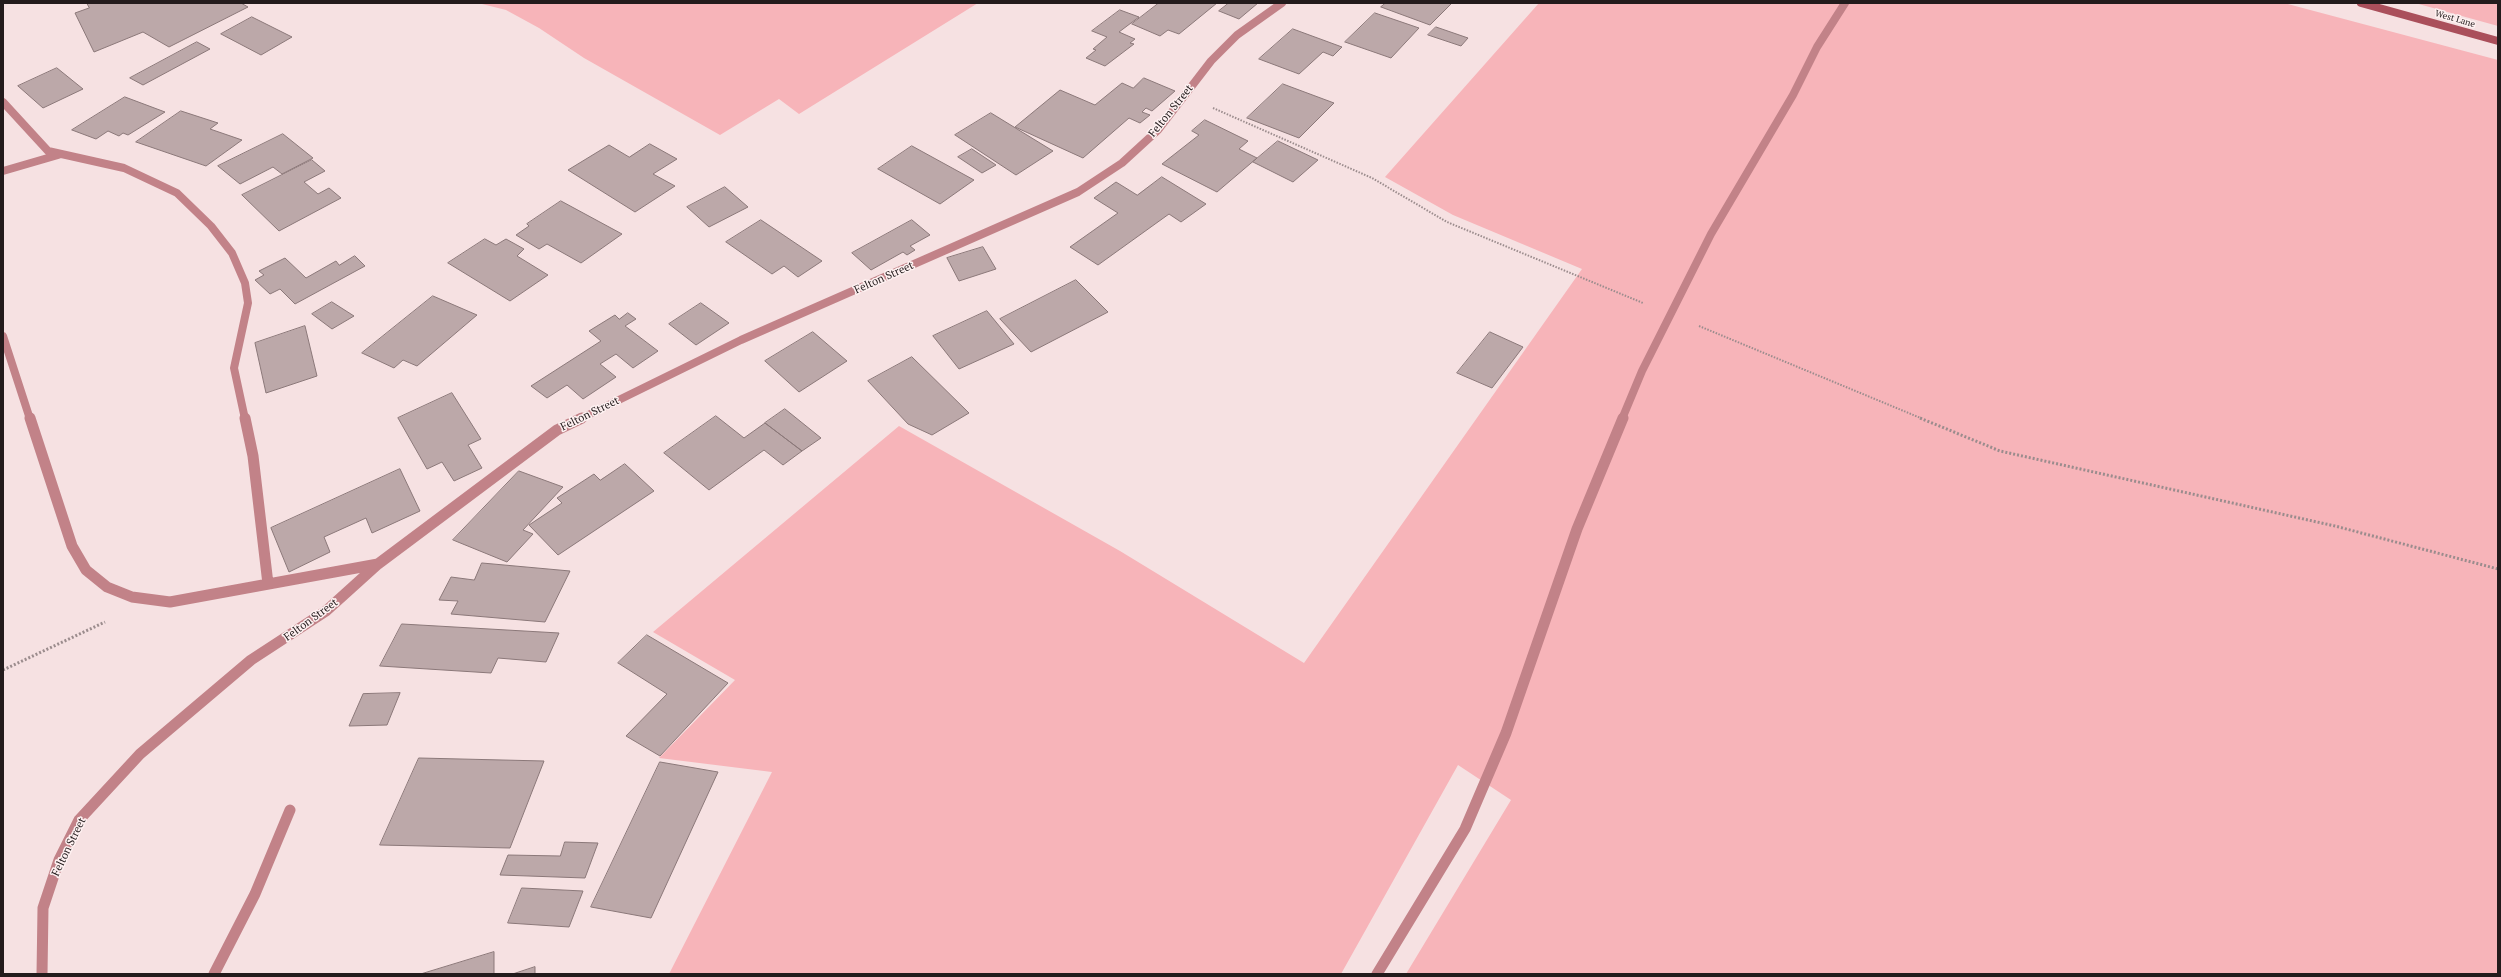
<!DOCTYPE html>
<style>
body{margin:0}
#map{position:relative;width:2501px;height:977px;overflow:hidden;background:#f6e1e2;font-family:"PT Serif",serif}
canvas{display:block}
.frame{position:absolute;inset:0;border:4px solid #231b1c;pointer-events:none}
</style>
<div id="map">
<canvas width="2501" height="977"></canvas>
<div class="frame"></div>
</div>
<script>
const ctx = document.querySelector('canvas').getContext('2d');
ctx.lineJoin = 'round';
function fillPath(path, color) {
  ctx.fillStyle = color;
  ctx.fill(path, 'evenodd');
}
function trace(path, color, width, dash) {
  ctx.strokeStyle = color;
  ctx.lineWidth = width;
  ctx.lineCap = dash ? 'butt' : 'round';
  ctx.setLineDash(dash || []);
  ctx.stroke(path);
}
function drawText(font, color, halo, rows, align = 'center') {
  ctx.font = font + ' "PT Serif",serif';
  ctx.lineWidth = 3;
  ctx.setLineDash([]);
  ctx.textBaseline = 'middle';
  ctx.strokeStyle = halo;
  ctx.fillStyle = color;
  for (const [text, x, y, turn = 0] of rows) {
    ctx.save();
    ctx.translate(x, y);
    ctx.rotate((+turn || 0) * Math.PI / 180);
    ctx.textAlign = isNaN(turn) ? turn : align;
    if (halo) ctx.strokeText(text, 0, 0);
    ctx.fillText(text, 0, 0);
    ctx.restore();
  }
}
const green = new Path2D(`
 M478,3H978L799,114L779,99L720,135L584,58L539,28L506,10Z
 M1539,3H2284L2498,60V974H1406L1511,800L1458,765L1341,974H669L772,772L659,758L735,680L653,632L899,426L1120,551L1304,663L1582,269L1453,215L1385,177Z
 M2415,3H2498V26Z`);
const building = new Path2D(`
 M87,3H241L248,7L169,47L143,32L94,52L75,13L89,8Z
 M1159,3H1217L1179,34L1168,30L1160,36L1132,24Z
 M1229,3H1258L1239,19L1219,11Z
 M1386,3H1452L1430,25L1381,7Z
 M1120,10L1139,17L1119,32L1135,39L1130,43L1134,44L1105,66L1086,58L1096,50L1093,49L1107,37L1092,31Z
 M1375,13L1419,28L1391,58L1345,42Z
 M252,17L292,37L261,55L221,34Z
 M1436,27L1468,38L1461,46L1428,35Z
 M1293,29L1342,47L1333,56L1323,52L1299,74L1259,59Z
 M197,42L210,49L143,85L130,78Z
 M57,68L83,89L43,108L18,86Z
 M1144,78L1175,91L1152,111L1146,108L1142,112L1150,115L1140,123L1129,118L1083,158L1015,127L1060,90L1095,105L1122,83L1133,88Z
 M1283,84L1334,103L1299,138L1247,118Z
 M125,97L165,112L128,135L123,133L119,136L108,131L96,139L72,130Z
 M181,111L218,123L210,129L242,140L206,166L136,142Z
 M991,113L1053,151L1016,175L955,135Z
 M1205,120L1248,141L1239,149L1257,158L1217,192L1162,164L1199,135L1192,131Z
 M283,134L313,158L282,174L273,167L240,184L218,166Z
 M1278,141L1318,160L1293,182L1253,162Z
 M650,144L677,159L653,174L675,186L635,212L568,170L609,145L629,157Z
 M912,146L974,180L940,204L878,169Z
 M972,149L996,165L982,173L958,157Z
 M312,160L325,171L304,182L318,194L329,188L341,198L279,231L242,195Z
 M1162,177L1206,204L1181,222L1169,214L1098,265L1070,247L1118,213L1094,198L1116,182L1137,195Z
 M725,187L748,207L709,227L687,207Z
 M561,201L622,234L581,263L547,244L539,249L516,235L529,226L527,224Z
 M761,220L822,261L798,277L784,266L772,274L726,242Z
 M912,220L930,235L910,246L915,250L907,255L903,252L871,270L852,253Z
 M485,239L496,245L506,239L524,249L517,256L548,275L510,301L448,263Z
 M983,247L996,269L959,281L947,258Z
 M355,256L365,266L295,304L280,289L270,294L255,280L264,275L259,271L285,258L306,278L336,261L339,265Z
 M1076,280L1108,312L1031,352L1000,319Z
 M433,296L477,315L417,366L403,360L394,368L362,353Z
 M332,302L354,316L332,329L312,314Z
 M701,303L729,323L696,345L669,324Z
 M987,311L1014,344L959,369L933,336Z
 M628,313L636,319L625,326L658,351L633,368L616,354L600,364L616,377L583,399L567,385L547,398L531,386L601,341L589,331L615,315L619,319Z
 M305,326L317,376L266,393L255,343Z
 M813,332L847,361L799,392L765,361Z
 M1490,332L1523,347L1492,388L1457,373Z
 M912,357L969,413L932,435L908,424L868,381Z
 M452,393L481,439L468,445L482,468L454,481L442,462L427,469L398,418Z
 M785,409L821,438L802,451L765,423Z
 M716,416L744,438L765,423L802,451L783,465L764,450L709,490L664,453Z
 M625,464L654,491L558,555L529,525L562,503L557,498L594,474L600,480Z
 M400,469L420,511L372,533L366,518L324,537L330,552L289,572L271,528Z
 M519,471L563,487L523,530L533,534L507,562L453,540Z
 M482,563L570,571L545,622L451,614L458,601L439,600L451,577L474,580Z
 M402,624L559,633L546,662L498,658L491,673L380,666Z
 M647,635L728,683L660,756L626,736L667,694L618,663Z
 M400,693L387,725L349,726L363,694Z
 M419,758L544,761L510,848L380,845Z
 M660,762L718,772L651,918L591,907Z
 M565,842L598,843L585,878L500,875L508,855L560,856Z
 M522,888L583,891L569,927L508,923Z
 M494,952V974H421Z
 M535,967V974H513Z`);
const pathFar1 = new Path2D(`
 M1213,108L1372,178L1447,222L1643,303
 M1699,326L1923,419`);
const path = new Path2D(`
 M1920,418L2000,451L2335,526L2498,569
 M3,670L105,622`);
const laneFar1 = new Path2D(`
 M1622,419L1642,371L1711,234L1793,95L1817,47L1845,3`);
const lane = new Path2D(`
 M1377,974L1465,829L1506,733L1577,529L1623,418`);
const streetFar1 = new Path2D(`
 M3,102L48,151L124,168L177,193L211,226L232,253L245,283L248,303L234,368L245,419
 M3,171L58,155
 M3,336L30,419
 M580,419L741,340L1078,192L1122,163L1158,130L1211,61L1237,35L1282,3`);
const street = new Path2D(`
 M30,418L72,546L86,570L107,587L132,597L170,602L378,564
 M245,418L253,456L268,584
 M42,974L43,908L59,860L79,820L140,754L251,660L326,611L378,564L557,430L582,418
 M214,974L255,894L290,810`);
const secondary = new Path2D(`
 M2361,3L2498,41`);
const farStreetnames = [
 ["West Lane",2455,19,16]
];
const streetNames = [
 ["Felton Street",1171,111,-51],
 ["Felton Street",884,278,-24],
 ["Felton Street",590,414,-26],
 ["Felton Street",311,620,-36],
 ["Felton Street",69,847,-64]
];
fillPath(green, '#f7b4b9');
fillPath(building, '#bca8a9');
trace(building, '#8b7879', 1);
trace(pathFar1, '#9b8c8d', 2, [1.5, 1.5]);
trace(path, '#9b8c8d', 3, [2, 2]);
trace(laneFar1, '#c28288', 8);
trace(lane, '#c28288', 11);
trace(streetFar1, '#c28288', 8);
trace(street, '#c28288', 11);
trace(secondary, '#aa4f5b', 8);
drawText('9px', '#231b1c', '#fef1f1', farStreetnames);
drawText('11px', '#231b1c', '#fef1f1', streetNames);
</script>
